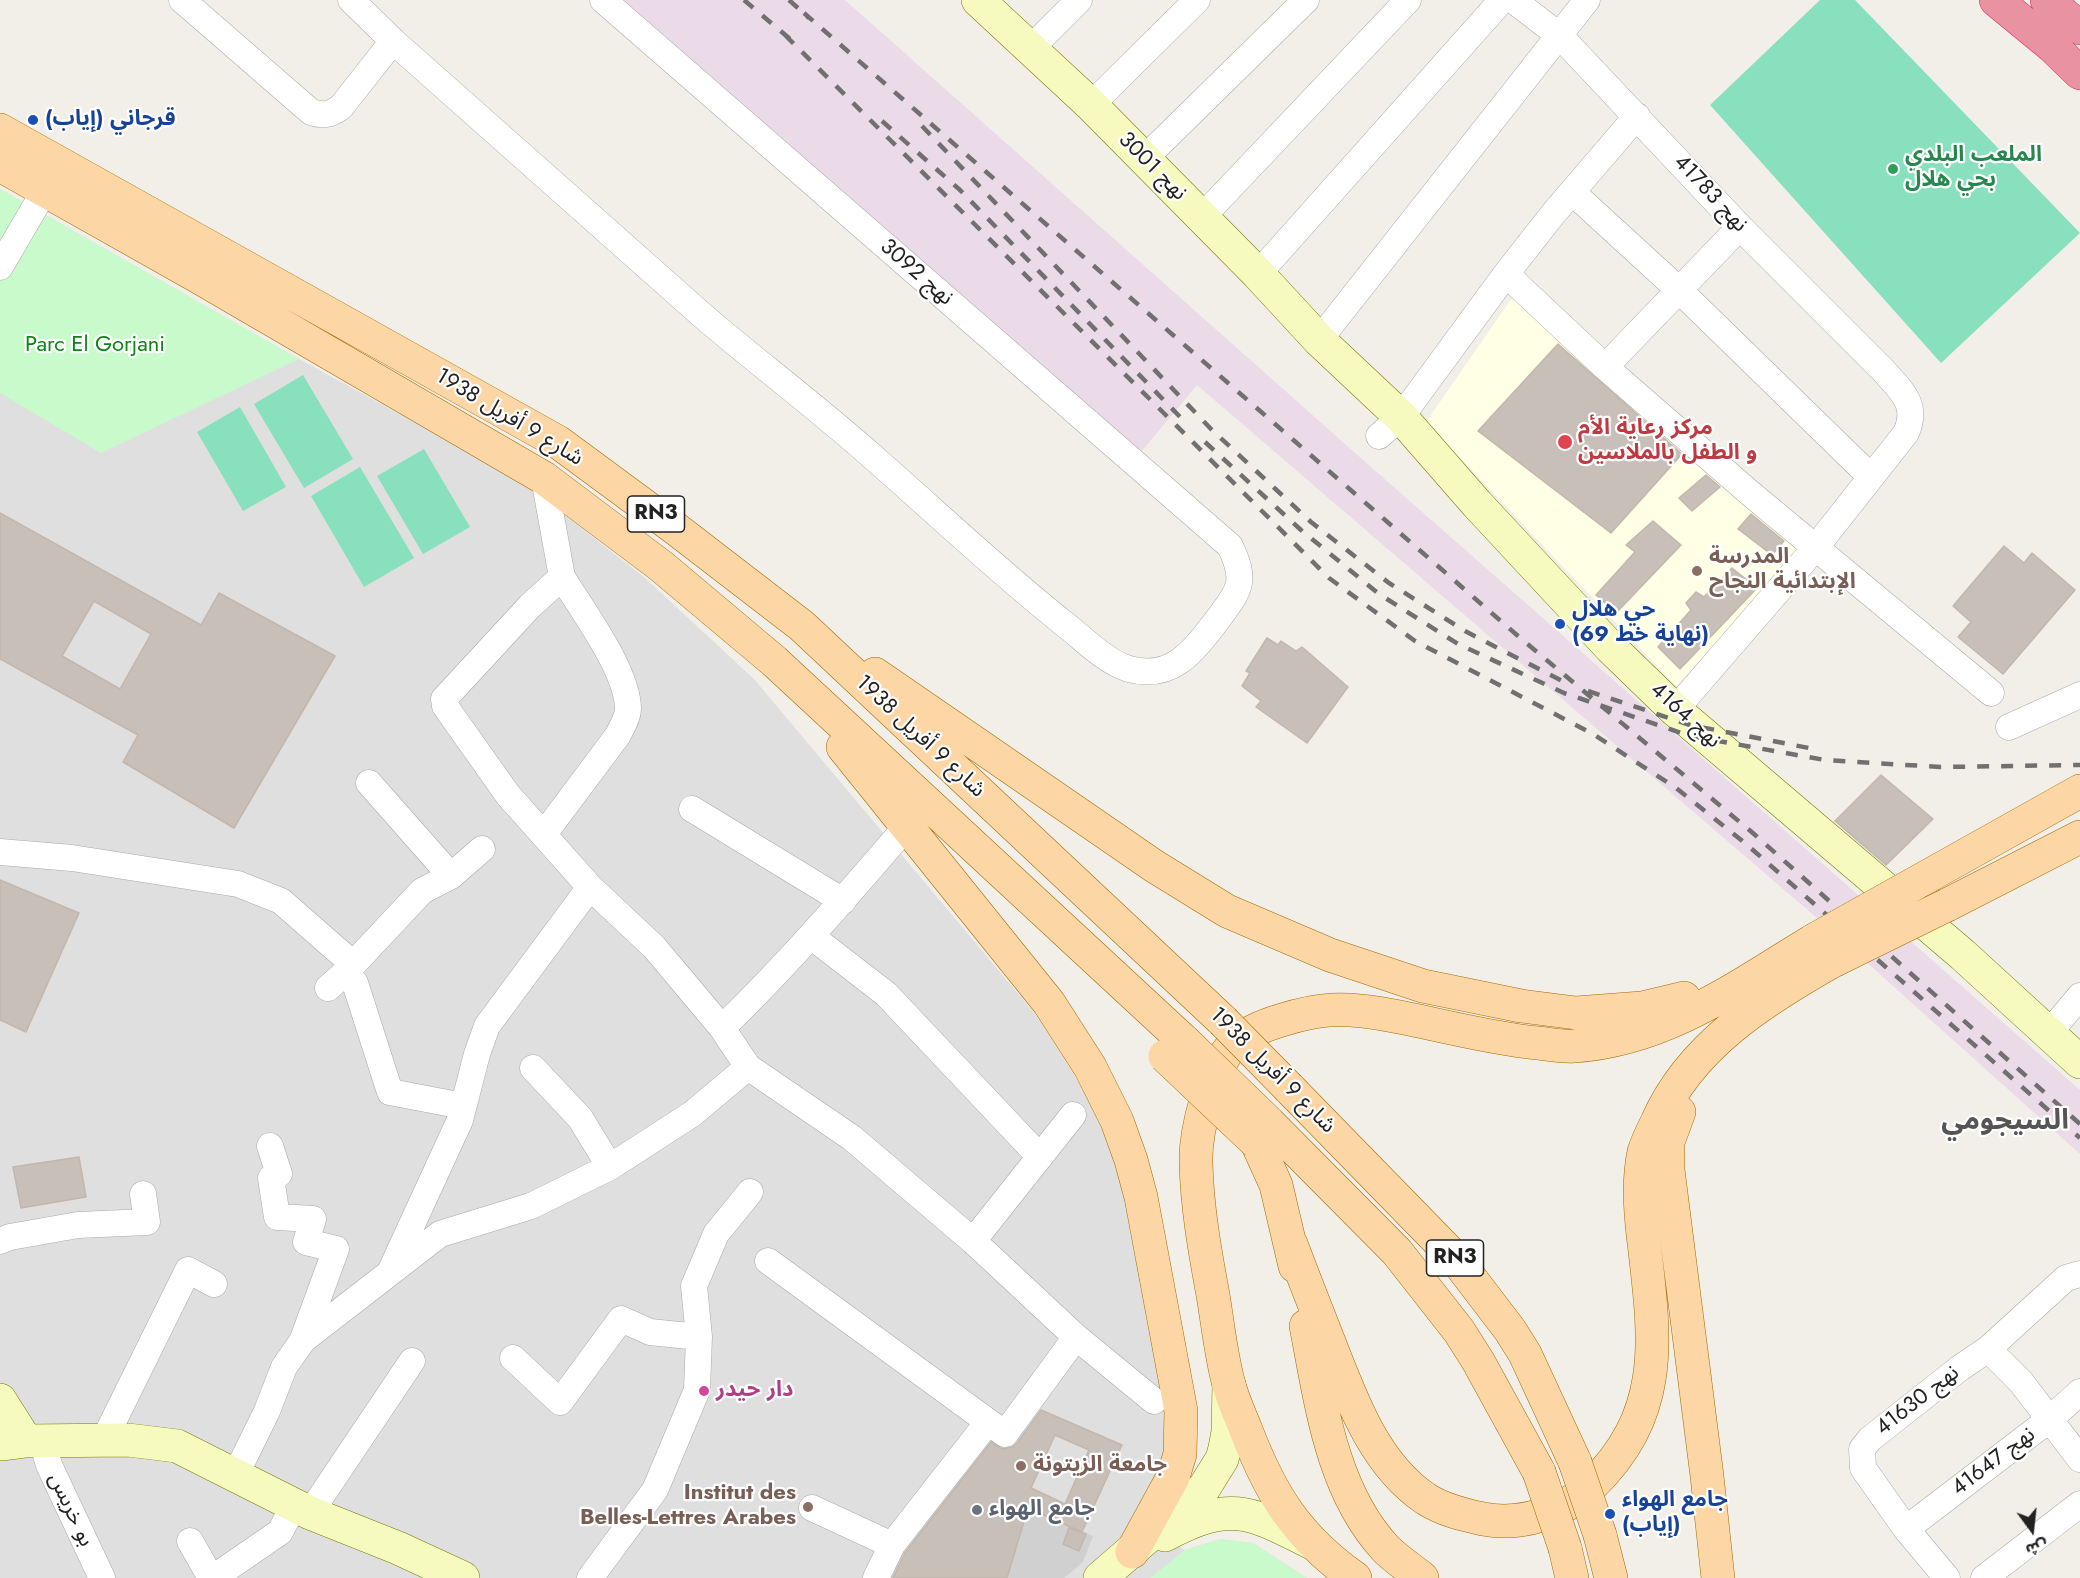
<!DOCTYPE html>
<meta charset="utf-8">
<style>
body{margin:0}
#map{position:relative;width:2080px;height:1578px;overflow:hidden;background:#f2efe9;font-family:Jost,"Noto Sans Arabic",sans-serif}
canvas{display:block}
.north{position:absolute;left:2002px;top:1500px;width:60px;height:60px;-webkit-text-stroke:4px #fff;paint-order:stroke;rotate:165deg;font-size:16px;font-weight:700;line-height:24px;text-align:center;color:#222}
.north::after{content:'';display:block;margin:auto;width:21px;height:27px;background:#222;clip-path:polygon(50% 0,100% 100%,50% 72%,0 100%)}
</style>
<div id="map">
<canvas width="2080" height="1578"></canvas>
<div class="north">ش</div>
</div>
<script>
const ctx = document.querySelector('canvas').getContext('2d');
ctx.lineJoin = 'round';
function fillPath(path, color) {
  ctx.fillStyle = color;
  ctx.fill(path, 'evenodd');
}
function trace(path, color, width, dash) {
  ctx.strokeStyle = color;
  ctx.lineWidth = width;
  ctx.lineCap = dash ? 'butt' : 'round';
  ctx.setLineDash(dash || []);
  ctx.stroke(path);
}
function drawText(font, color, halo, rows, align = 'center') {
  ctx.font = font + ' Jost,"Noto Sans Arabic",sans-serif';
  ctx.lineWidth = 4.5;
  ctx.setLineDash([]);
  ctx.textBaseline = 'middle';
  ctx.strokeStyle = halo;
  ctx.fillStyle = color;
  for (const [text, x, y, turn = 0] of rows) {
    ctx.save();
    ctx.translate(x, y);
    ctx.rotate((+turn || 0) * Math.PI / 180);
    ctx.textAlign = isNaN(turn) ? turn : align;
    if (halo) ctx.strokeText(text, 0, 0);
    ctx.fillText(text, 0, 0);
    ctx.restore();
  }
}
const residential = new Path2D(`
 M0,189L299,359L517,478L644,577L754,679L1036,1015L1104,1122L1135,1203L1173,1414L1168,1482L1143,1524L1185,1550L1220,1539L1253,1543L1307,1578H0Z`);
const industrial = new Path2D(`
 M618,0H845L1371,467L2080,1090V1154L1825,925L1197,385L1136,458Z`);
const education = new Path2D(`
 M1514,295L1806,547L1676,686L1426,422Z`);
const religious = new Path2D(`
 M952,1474L1093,1536L1083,1562L1064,1578H880Z`);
const park = new Path2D(`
 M0,189L299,359L101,453L0,393Z
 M1220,1539L1253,1543L1307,1578H1150L1185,1550Z`);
const pitch = new Path2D(`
 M1820,0H1855L2080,233L1941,363L1710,105Z
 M303,375L353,459L304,488L254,404Z
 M240,407L286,487L243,511L197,432Z
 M424,449L470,527L423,554L377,476Z
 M360,467L414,558L364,587L311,496Z`);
const building = new Path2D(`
 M1558,344L1682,454L1611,533L1478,431Z
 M1706,475L1720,487L1692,511L1679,498Z
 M0,513L201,625L219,593L335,656L234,828L123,762L138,735L0,659ZM94,601L151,634L120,689L62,656Z
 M1751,514L1784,541L1772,555L1738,529Z
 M1653,521L1681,545L1616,613L1596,595L1635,552L1626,545Z
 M2004,546L2024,563L2032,553L2075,590L2003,674L1958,637L1971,622L1953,606Z
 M1732,568L1757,588L1680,669L1658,647L1691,610L1686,603L1696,592L1704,597Z
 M1267,638L1278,645L1281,641L1296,651L1302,647L1348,687L1307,743L1256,707L1261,701L1242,686L1250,673L1246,671Z
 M1881,775L1933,819L1886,865L1835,821Z
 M0,880L79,913L26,1032L0,1020Z
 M79,1157L86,1197L21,1208L13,1167Z
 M1041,1410L1122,1445L1082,1532L1028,1508L1007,1578H893L905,1553L991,1442L1003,1449L1012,1447L1017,1443ZM1055,1435L1089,1450L1065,1504L1031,1488Z
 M1069,1528L1086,1534L1079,1551L1063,1544Z`);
const street = new Path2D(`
 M182,0L311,112C324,116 330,115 341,107L393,41
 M351,0L393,41C496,133 599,225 703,316C759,364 818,408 874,458C938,514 1000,573 1067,626C1086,641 1106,662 1129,669C1173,681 1194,650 1218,619C1240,589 1247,582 1230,546L603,0
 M1513,0L1560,36L1740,227L1883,370C1901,391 1919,404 1906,433L1816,547L1675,710
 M1031,48L1079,0
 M1091,105L1197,0
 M1144,159L1306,0
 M1572,192L1679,290L1871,477
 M1202,217L1408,0
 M0,267L45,190
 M1258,274L1502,0
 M1506,274L1605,367L1751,494L1991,693
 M1319,340L1587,0
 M1605,367L1740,227
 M1379,436L1401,417L1506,274L1553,214L1637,116
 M544,478L562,577L530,606L444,699L445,706L508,795L590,887L654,947L722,1028
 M2009,727L2080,695
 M369,783L451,876
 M692,809L843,901
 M906,827C847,896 787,965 722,1028L748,1067L852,1138L973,1241L1076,1337L1154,1401
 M544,834L618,735C622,726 628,718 628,709C628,671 582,610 562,577
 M0,852L72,858L238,884L281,901L353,964
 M811,936L886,994L1040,1157
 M346,972L355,983L390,1092L463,1106
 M328,988L346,972L422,891L451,876L482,849
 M2049,1033L2080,996
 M533,1068L580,1118L610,1167
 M270,1146L279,1174L271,1178L277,1217L313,1219L306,1242L336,1249L303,1339
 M0,1241L10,1237L78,1225L147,1222L143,1194
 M973,1241L1073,1115
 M768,1261L1005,1434L1076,1337
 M391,1270L460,1120L477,1054L487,1026L590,887
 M1988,1349L2066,1278L2080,1274
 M513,1358L560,1402L621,1319L650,1332L699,1337
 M104,1440L188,1270L214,1284
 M42,1441L49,1465L102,1578
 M235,1476L267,1411L284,1367L303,1340L440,1234L531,1206L610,1167L692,1114L748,1067
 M812,1508L892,1545
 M310,1513L412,1361
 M1906,1529L2050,1419L2080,1392
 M190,1541L211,1578
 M213,1578L280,1532L294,1505
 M590,1578L655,1490L697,1390L699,1337L694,1286L716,1234L750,1192
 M876,1578L892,1545L988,1422
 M1947,1578L1906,1529L1870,1478L1863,1468L1862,1449L1870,1439L1960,1368L1988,1349L2021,1382L2080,1459
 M1984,1578L2080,1504`);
const secondary = new Path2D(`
 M978,0L1091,105L1258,274L1319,340L1401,417L1477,504L1611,648L1675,710L1963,955L2080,1062
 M0,1400L26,1441
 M0,1441L3,1444L26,1441L128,1440L177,1446L310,1513L398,1548L463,1578
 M1165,1535C1231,1500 1249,1511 1312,1543
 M1100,1578L1204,1488L1222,1459L1225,1448L1228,1432L1229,1385`);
const primary = new Path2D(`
 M0,130L558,442L676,529L802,626L1223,1021
 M0,165L195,275L544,478L661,566L774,661L1184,1041
 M875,674L1154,866L1227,911L1330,955L1423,986L1521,1006L1576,1013L1642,1008L1684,998
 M843,747L1049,1003L1090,1067L1117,1121L1131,1160L1141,1197L1181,1411L1180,1454L1173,1477L1132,1552
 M1914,884L2080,791
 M1947,905L2080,837
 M1289,1088L1455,1258L1510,1330L1525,1354L1575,1462
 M1679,1112L1668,1142V1170L1707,1476L1718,1578
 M1269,1123L1397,1252L1459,1331L1478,1361L1539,1472
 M1257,1143L1276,1185L1295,1266
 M1291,1244C1303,1276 1316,1309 1329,1342C1351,1398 1373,1463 1426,1499C1443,1510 1464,1515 1483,1519C1521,1526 1563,1513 1590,1487C1664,1416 1656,1345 1645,1251C1641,1220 1637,1184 1644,1152C1647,1142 1652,1132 1657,1122C1690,1046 1764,1000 1833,961
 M1306,1326C1321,1402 1331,1490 1386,1549C1397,1560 1411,1569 1422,1578
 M1600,1535L1611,1578
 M1565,1548L1572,1578
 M1355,1578C1297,1537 1271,1495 1246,1430C1240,1415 1233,1400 1229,1385C1221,1356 1218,1325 1213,1295C1205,1252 1197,1207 1196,1163C1195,1132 1211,1067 1234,1044C1247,1032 1265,1025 1282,1020C1320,1008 1344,1007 1383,1014C1435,1023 1485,1038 1538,1043C1549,1044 1562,1047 1574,1046C1666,1040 1738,986 1814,940`);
const highway = new Path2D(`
 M1996,0L2052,46L2080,73
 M2047,0L2080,28`);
const rail = new Path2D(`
 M744,0L790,39
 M789,0L809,18
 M804,13L1518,636L1754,834L2080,1124
 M785,35L1329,578L1415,641L1593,734L1676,788L1745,843L2080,1138
 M882,121L960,190L1184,421
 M922,126L1211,429L1311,522L1389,583L1465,631L1566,683
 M1205,442L1301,530L1379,594L1458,644L1564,693L1690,736L1825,760L1940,767L2080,765
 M1588,691L1690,725L1809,748`);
const primaryBridge = new Path2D(`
 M1814,940L1914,884
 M1833,961L1947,905
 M1223,1021L1289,1088
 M1184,1041L1267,1121
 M1165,1056L1257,1143
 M1575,1462L1600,1535
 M1539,1472L1565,1548`);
const markers = [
 [33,120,6,"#1a4fb4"],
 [1893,169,6,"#2e9e5b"],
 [1565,442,8,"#e0444e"],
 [1697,571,6,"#8d6e63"],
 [1560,624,6,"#1a4fb4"],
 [704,1391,6,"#d1479c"],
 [1021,1466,6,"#8d6e63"],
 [808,1507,6,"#8d6e63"],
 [977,1510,6,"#6b7280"],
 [1610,1514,6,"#1a4fb4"]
];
const shields = [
 [656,514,57],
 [1455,1258,57]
];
const shieldNames = [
 ["RN3",656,514],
 ["RN3",1455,1258]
];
const transitNames = [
 ["قرجاني (إياب)",45,120],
 ["حي هلال",1572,611],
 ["(نهاية خط 69)",1572,636],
 ["جامع الهواء",1622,1501],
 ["(إياب)",1622,1526]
];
const leisureNames = [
 ["الملعب البلدي",1905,156],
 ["بحي هلال",1905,181]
];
const streetNames = [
 ["نهج 3001",1152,167,45],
 ["نهج 41783",1710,194,47],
 ["نهج 3092",916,273,41],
 ["شارع 9 أفريل 1938",509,418,31],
 ["نهج 4164",1685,716,42],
 ["شارع 9 أفريل 1938",920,737,43],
 ["شارع 9 أفريل 1938",1272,1071,45],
 ["نهج 41630",1918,1401,-38],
 ["نهج 41647",1994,1462,-37],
 ["بو خريس",70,1510,65]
];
const parkNames = [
 ["Parc El Gorjani",95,346]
];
const healthNames = [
 ["مركز رعاية الأم",1578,429],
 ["و الطفل بالملاسين",1578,454]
];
const educationNames = [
 ["المدرسة",1709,558],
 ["الإبتدائية النجاح",1709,583],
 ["جامعة الزيتونة",1033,1466],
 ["Institut des",796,1494,"right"],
 ["Belles-Lettres Arabes",796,1519,"right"]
];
const hotelNames = [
 ["دار حيدر",716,1391]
];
const worshipNames = [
 ["جامع الهواء",989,1510]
];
const districtNames = [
 ["السيجومي",2005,1122]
];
fillPath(residential, '#e0dfdf');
fillPath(industrial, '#ebdbe8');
fillPath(education, '#ffffe5');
fillPath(religious, '#d0d0d0');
fillPath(park, '#c8facc');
fillPath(pitch, '#88e0be');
fillPath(building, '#c7bfb8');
trace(building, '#c4b6ab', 1.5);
trace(street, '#a9a9a9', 27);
trace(secondary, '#707d05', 34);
trace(primary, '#a06b00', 34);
trace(highway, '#dc2a67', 34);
trace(street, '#fff', 26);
trace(secondary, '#f7fabf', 33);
trace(primary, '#fcd6a4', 33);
trace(highway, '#e892a2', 33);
trace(rail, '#707070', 4.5, [12, 12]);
trace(primaryBridge, '#a06b00', 34, []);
trace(primaryBridge, '#fcd6a4', 33);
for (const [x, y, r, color] of markers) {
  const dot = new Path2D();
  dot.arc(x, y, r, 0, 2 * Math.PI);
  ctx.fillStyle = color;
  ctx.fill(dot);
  trace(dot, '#fff', 2);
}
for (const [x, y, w] of shields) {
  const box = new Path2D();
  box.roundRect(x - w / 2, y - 18, w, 36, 4.5);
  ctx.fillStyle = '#fff';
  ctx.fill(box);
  trace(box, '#222', 1.5);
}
drawText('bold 21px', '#222', null, shieldNames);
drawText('bold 22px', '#164399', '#fff', transitNames, 'left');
drawText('bold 22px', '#27864d', '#fff', leisureNames, 'left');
drawText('22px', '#222', '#fff', streetNames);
drawText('22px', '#0c8416', '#fff', parkNames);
drawText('bold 22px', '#be3a42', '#fff', healthNames, 'left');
drawText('bold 22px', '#785e54', '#fff', educationNames, 'left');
drawText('bold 22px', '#b23c85', '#fff', hotelNames, 'left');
drawText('bold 22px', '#5b616d', '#fff', worshipNames, 'left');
drawText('bold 28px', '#555', '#fff', districtNames);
</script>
